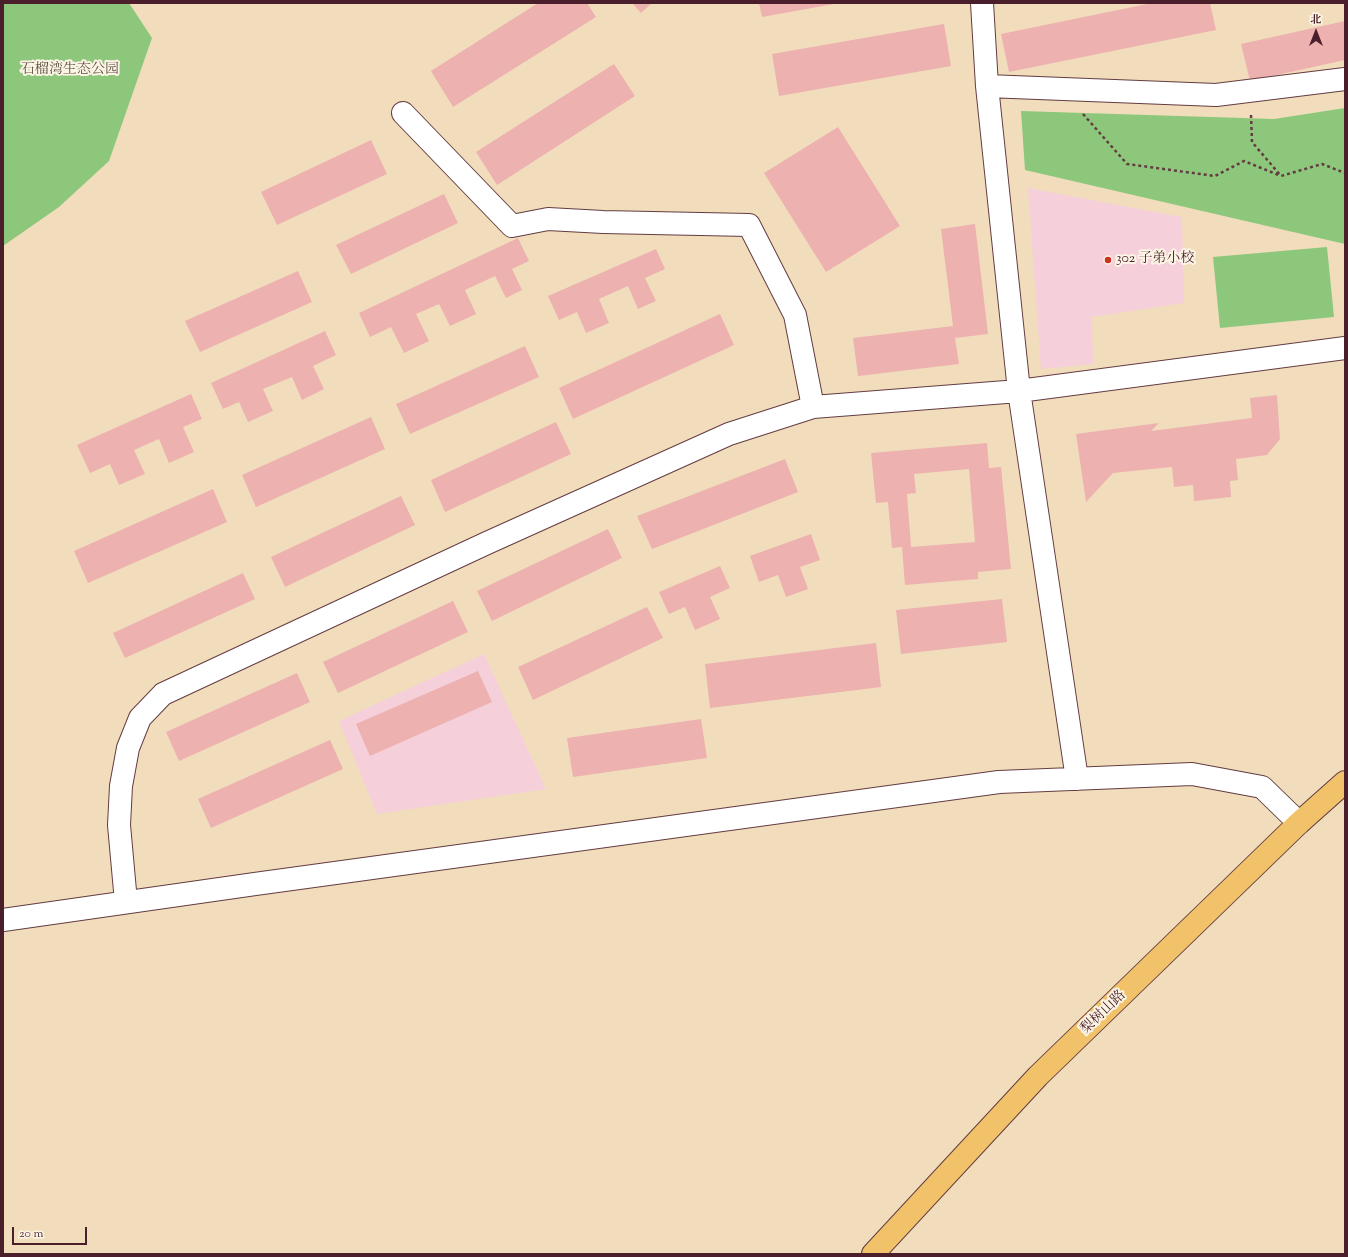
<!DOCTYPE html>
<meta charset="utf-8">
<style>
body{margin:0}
#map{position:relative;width:1348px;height:1257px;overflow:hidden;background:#f1ddbc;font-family:"Sorts Mill Goudy","Noto Serif SC",serif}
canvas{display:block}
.frame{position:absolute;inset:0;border:4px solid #4a1f2b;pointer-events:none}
.north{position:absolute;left:1296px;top:12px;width:40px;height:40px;-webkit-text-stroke:3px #fcf5e5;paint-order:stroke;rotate:0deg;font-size:11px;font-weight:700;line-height:16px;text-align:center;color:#4a1f2b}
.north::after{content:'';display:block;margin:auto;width:14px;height:18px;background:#4a1f2b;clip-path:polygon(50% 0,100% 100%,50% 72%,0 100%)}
.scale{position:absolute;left:12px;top:1227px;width:75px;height:18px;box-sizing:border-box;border:2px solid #4a1f2b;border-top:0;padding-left:5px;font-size:12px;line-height:14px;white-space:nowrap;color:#4a1f2b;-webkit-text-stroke:3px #fcf5e5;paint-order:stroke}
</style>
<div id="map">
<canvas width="1348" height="1257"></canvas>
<div class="frame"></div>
<div class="north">北</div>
<div class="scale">20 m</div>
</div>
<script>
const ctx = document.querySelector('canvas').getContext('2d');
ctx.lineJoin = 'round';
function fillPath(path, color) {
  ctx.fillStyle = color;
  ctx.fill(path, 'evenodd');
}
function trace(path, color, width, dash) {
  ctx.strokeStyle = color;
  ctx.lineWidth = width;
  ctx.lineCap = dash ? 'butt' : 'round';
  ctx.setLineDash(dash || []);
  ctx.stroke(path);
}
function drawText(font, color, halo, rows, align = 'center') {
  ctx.font = font + ' "Sorts Mill Goudy","Noto Serif SC",serif';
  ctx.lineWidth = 4;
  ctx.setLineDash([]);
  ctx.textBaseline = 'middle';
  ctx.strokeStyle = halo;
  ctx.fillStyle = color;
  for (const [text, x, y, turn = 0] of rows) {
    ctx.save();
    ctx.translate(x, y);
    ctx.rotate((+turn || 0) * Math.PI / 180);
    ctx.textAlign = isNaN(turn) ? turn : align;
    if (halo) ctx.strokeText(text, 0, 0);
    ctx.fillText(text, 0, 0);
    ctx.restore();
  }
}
const built = new Path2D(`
 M1028,188L1182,217L1184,303L1092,317L1093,364L1041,369Z
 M484,654L546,789L377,814L339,721Z`);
const green = new Path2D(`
 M3,3H129L152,38L109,161L59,207L3,246Z
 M1345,108V244L1025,170L1021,111L1274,119Z
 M1327,247L1334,317L1220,328L1213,257Z`);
const building = new Path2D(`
 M538,3H587L596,17L453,107L431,71Z
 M632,3H652L641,13Z
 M759,3H834V4L762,17Z
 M1152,3H1210L1216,30L1009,72L1001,34Z
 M1345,21V60L1250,81L1241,44Z
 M944,24L951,66L779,96L772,54Z
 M614,64L635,96L497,185L476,152Z
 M838,127L900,226L826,272L764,173Z
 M371,140L387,174L277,225L261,192Z
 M444,194L458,223L351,274L336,245Z
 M975,224L988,334L955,338L959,364L858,376L853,338L953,326L941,229Z
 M518,238L529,261L512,269L522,290L506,298L495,276L465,290L476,314L450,326L439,304L416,314L429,341L404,353L391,327L370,337L359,313Z
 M656,249L665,269L645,278L656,301L638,309L628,286L599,299L609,323L586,333L577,312L559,320L548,296Z
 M298,271L312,302L200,352L185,321Z
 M720,314L734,345L573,419L559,388Z
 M325,331L336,355L313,366L324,389L302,400L292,377L263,389L273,411L248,422L239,402L223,409L211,383Z
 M525,346L539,377L410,434L396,404Z
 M191,394L202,419L183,427L194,452L169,463L159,439L134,450L145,474L119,485L110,464L90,473L77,445Z
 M1277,395L1280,439L1267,455L1236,459L1238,480L1230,481L1231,497L1194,501L1193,485L1174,487L1172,467L1113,473L1086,502L1076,434L1159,423L1151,431L1252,418L1250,398Z
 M371,417L385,449L256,507L242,475Z
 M556,422L571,454L445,512L431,480Z
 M987,443L989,468L1001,467L1011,569L978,572V579L905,585L902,547L892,548L888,502L876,503L871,453ZM969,469L975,542L911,547L907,494L916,493L914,474Z
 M785,459L798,492L652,549L637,516Z
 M213,489L227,522L88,583L74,551Z
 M401,496L415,525L285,587L271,557Z
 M608,529L622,558L492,621L477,591Z
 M811,534L820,560L800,567L808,589L786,597L778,575L759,582L750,556Z
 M720,566L730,588L710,597L720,619L695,630L685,607L669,614L659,592Z
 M243,573L255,599L125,658L113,633Z
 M1002,599L1007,642L901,654L896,610Z
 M453,601L468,632L338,693L323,662Z
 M647,607L663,638L533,700L518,667Z
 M876,643L881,687L710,708L705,664Z
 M478,671L492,702L370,756L356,724Z
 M297,673L310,702L179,761L166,732Z
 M701,719L707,758L573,777L567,738Z
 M330,740L343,769L211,828L198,799Z`);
const path = new Path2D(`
 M1083,114L1127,164L1215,176L1244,161L1281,176
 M1251,115L1252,142L1281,176L1322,164L1345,173`);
const minor = new Path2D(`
 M982,3L987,86L1019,391L1077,779
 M987,86L1216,95L1345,79
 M403,113L512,226L548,219L603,222L749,225L795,315L813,407
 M126,902L119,825L121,786L128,748L140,718L163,694L487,543L729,434L813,407L1019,391L1345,348
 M3,920L255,884L999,782L1192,774L1262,787L1299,823`);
const major = new Path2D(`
 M873,1254L1038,1076L1299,823L1345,782`);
const markers = [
 [1108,260,4,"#c8321e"]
];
const parkNames = [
 ["石榴湾生态公园",70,71]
];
const poiNames = [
 ["302 子弟小校",1116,260]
];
const streetNames = [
 ["梨树山路",1104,1013,-44]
];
fillPath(built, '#f5cfda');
fillPath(green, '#8dc77c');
fillPath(building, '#edb1b0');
trace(minor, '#633c41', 24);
trace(major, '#633c41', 24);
trace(path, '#633c41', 2.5, [3, 3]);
trace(minor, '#fff', 22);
trace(major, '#f2c26a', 22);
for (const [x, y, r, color] of markers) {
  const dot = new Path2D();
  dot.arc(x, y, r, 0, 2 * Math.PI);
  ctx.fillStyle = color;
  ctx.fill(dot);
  trace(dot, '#fcf5e5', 1.5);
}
drawText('14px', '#5e5143', '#fcf5e5', parkNames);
drawText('14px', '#4a1f2b', '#fcf5e5', poiNames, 'left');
drawText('14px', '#4a1f2b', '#fcf5e5', streetNames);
</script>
